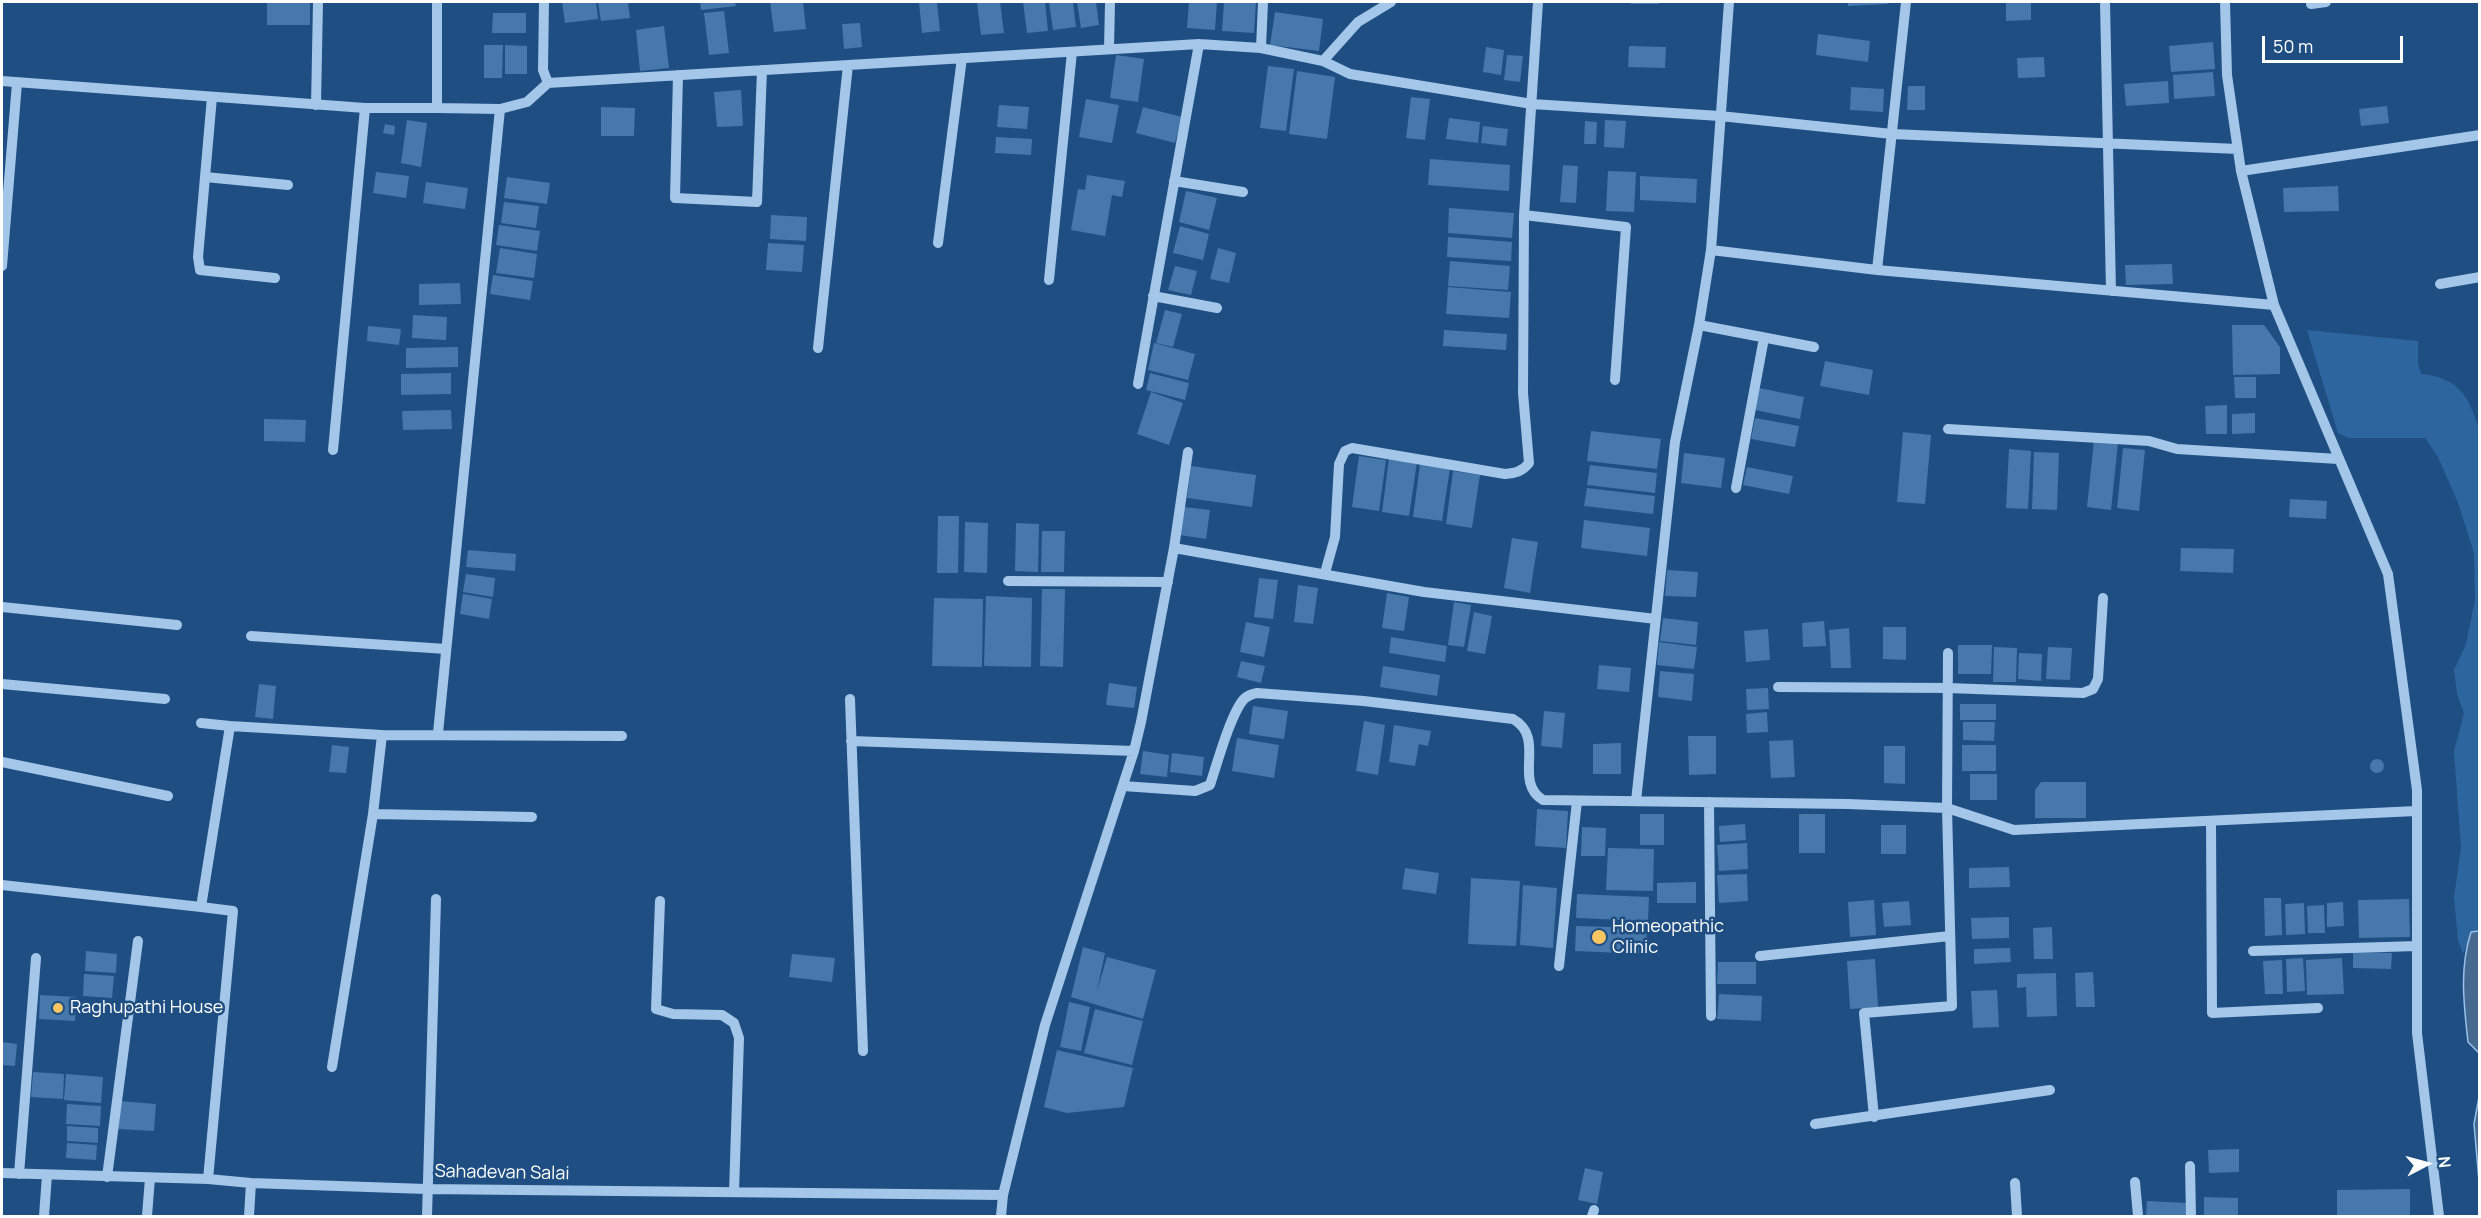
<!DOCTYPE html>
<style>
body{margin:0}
#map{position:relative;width:2481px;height:1218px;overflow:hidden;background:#1e4e82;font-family:Manrope,sans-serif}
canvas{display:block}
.frame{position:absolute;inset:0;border:3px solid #fff;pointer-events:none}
.north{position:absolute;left:2397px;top:1134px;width:60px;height:60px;-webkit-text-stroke:4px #1e4e82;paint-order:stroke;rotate:84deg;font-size:16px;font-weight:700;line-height:24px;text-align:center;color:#fff}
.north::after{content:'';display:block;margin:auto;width:21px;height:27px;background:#fff;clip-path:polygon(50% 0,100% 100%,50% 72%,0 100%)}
.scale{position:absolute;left:2262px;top:36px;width:141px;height:27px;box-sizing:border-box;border:3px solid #fff;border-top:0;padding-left:8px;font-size:18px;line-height:21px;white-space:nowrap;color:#fff;-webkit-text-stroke:4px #1e4e82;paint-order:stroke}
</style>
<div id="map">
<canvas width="2481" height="1218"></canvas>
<div class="frame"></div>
<div class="north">N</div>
<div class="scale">50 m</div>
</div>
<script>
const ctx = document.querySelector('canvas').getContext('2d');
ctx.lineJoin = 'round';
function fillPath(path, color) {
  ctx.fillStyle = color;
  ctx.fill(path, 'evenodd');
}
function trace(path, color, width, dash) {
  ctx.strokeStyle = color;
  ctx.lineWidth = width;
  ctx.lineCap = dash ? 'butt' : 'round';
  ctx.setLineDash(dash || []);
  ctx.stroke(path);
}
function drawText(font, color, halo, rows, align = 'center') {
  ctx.font = font + ' Manrope,sans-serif';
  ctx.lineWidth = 5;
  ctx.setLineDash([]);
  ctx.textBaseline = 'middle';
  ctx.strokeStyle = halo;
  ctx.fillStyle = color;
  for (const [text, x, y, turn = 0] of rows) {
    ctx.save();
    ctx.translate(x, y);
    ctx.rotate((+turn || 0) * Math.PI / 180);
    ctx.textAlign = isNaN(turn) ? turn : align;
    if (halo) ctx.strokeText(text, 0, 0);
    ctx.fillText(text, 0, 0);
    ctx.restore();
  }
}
const green = new Path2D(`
 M2307,330L2418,341V363L2421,374C2458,377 2470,397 2479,430L2480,931L2471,933L2463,954L2458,940L2454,897L2461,848L2454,751L2464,713L2457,694L2454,670L2466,644L2475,600L2474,553L2458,503L2438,457L2425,438H2348L2338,433Z`);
const water = new Path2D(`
 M2479,931H2480L2479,1053L2468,1042C2464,1005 2459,969 2471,932Z
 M2479,1097V1181L2474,1124Z`);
const building = new Path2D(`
 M267,2H310V25H267Z
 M562,2H596L598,19L565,23Z
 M598,2H628L630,18L601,21Z
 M700,2H735L736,6L701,10Z
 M770,2H803L806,29L774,32Z
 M919,2H937L940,31L922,33Z
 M977,2H1000L1004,33L981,35Z
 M1023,2H1045L1048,31L1027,33Z
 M1049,2H1073L1076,27L1053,30Z
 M1077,2H1096L1099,25L1081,28Z
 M1189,2H1217L1215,30L1187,28Z
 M1224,2H1256L1254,33L1222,31Z
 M1631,2H1659V4H1631Z
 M1848,2H1888V4L1848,6Z
 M2006,2H2031V20L2006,21Z
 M724,11L729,53L709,55L704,13Z
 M1275,12L1323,19L1319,51L1270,45Z
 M493,13H526V33H492Z
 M860,23L862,47L844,49L842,24Z
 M664,26L669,68L640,71L636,30Z
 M1818,34L1870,41L1868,62L1816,55Z
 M2213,42L2215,69L2171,72L2169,46Z
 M484,45H503L502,78H484Z
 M505,45L527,46V74H505Z
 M1629,46L1666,47L1665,68L1628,67Z
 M1486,47L1504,50L1501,75L1483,72Z
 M1116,55L1144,59L1138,102L1110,98Z
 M1507,55L1523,56L1520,82L1504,80Z
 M2044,57L2045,77L2018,78L2017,58Z
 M1268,66L1294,69L1286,131L1260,128Z
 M1297,71L1335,77L1327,139L1289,134Z
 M2213,72L2215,96L2174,99L2173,75Z
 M2168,81L2169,103L2126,106L2124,84Z
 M1908,86H1925V110H1907Z
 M1851,87L1884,89L1883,112L1850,110Z
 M741,90L743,126L717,127L714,92Z
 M1411,97L1430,99L1425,140L1406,138Z
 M1086,99L1119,105L1112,143L1079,137Z
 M999,105L1029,107L1027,129L997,127Z
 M2387,106L2389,123L2361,126L2359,109Z
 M601,107L635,108L634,136H601Z
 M1143,107L1182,117L1175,143L1136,133Z
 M1449,118L1480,122L1478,143L1446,139Z
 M407,120L427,123L421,167L401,163Z
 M1605,120L1626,121L1624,148L1604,147Z
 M1585,121L1597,122L1596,144H1584Z
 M385,124L395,126L394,135L383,133Z
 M1483,126L1508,129L1506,146L1481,143Z
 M996,137L1032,139L1031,155L995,153Z
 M1430,159L1510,165L1509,191L1428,185Z
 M1563,165L1578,166L1576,203L1560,202Z
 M1608,171L1636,172L1634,212L1606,211Z
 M376,172L409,176L406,198L373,193Z
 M1087,175L1125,181L1122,197L1112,195L1105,236L1071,230L1078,189L1085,190Z
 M1640,176L1697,179L1696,203L1640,200Z
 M507,177L550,183L547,204L504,198Z
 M426,182L468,188L465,209L423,203Z
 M2338,186L2339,211L2284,212L2283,188Z
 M1186,191L1217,198L1209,230L1179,222Z
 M504,202L539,206L536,228L501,223Z
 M1449,208L1514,213L1512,238L1448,233Z
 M771,215L807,217L806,241L770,239Z
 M499,225L540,231L537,251L496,245Z
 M1180,226L1209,234L1203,260L1173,253Z
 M1448,237L1512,242L1511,261L1447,257Z
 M768,243L804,245L802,272L766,270Z
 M500,248L537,254L534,278L496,273Z
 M1218,248L1236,253L1229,283L1210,279Z
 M1450,261L1510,266L1508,290L1448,286Z
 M2172,264L2173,284L2126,285L2125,265Z
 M1175,266L1197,271L1191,295L1168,290Z
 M493,275L533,281L530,300L490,294Z
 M460,283L461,304L419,305V284Z
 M1448,287L1511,292L1509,318L1446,314Z
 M1165,310L1182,314L1173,347L1156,343Z
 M413,315L447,317L446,340L412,338Z
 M2232,325H2264L2280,347V374L2233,375Z
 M368,326L401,329L399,345L367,341Z
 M1444,330L1507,334L1506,350L1443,346Z
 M1154,343L1195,354L1188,380L1148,370Z
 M458,347V367L406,368V348Z
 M1825,361L1873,370L1869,395L1820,386Z
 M451,373V394L401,395V374Z
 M1150,373L1189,383L1185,400L1146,390Z
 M2234,377H2256V398H2235Z
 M1759,388L1804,397L1800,419L1755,410Z
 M1151,392L1183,403L1169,445L1137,434Z
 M2227,405V434H2206L2205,406Z
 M451,410L452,429L403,430L402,411Z
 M2255,413V433L2232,434V414Z
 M1755,418L1799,426L1795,447L1751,439Z
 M264,419L306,420L305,442L264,441Z
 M1591,431L1661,439L1657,469L1587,461Z
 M1903,432L1931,435L1925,504L1897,502Z
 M2094,440L2118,443L2111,510L2087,507Z
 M2123,448L2145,450L2139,511L2117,508Z
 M2009,449L2031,451L2028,509L2006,508Z
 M2034,452L2059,453L2057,510L2032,509Z
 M1684,453L1725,458L1721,488L1681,483Z
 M1359,456L1386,460L1379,511L1352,507Z
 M1389,458L1417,462L1409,516L1382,512Z
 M1420,464L1450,468L1442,521L1413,517Z
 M1590,465L1657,473L1655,493L1587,485Z
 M1191,466L1256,475L1252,507L1187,498Z
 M1747,467L1793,476L1789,494L1743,485Z
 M1453,471L1480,475L1472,528L1446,524Z
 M1587,488L1655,496L1653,514L1584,506Z
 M2290,499L2327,501L2326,519L2289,517Z
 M1184,507L1210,510L1206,539L1180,535Z
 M938,516H959L958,573H937Z
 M1584,520L1650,528L1647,556L1581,548Z
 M965,522L988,523L987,573L964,572Z
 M1016,523L1039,524L1038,572L1015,571Z
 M1042,531H1065L1064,572H1041Z
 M1512,538L1538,542L1530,593L1504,588Z
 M2181,548L2234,549L2233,573L2180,571Z
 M468,550L516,554L515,571L466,567Z
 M1667,570L1698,572L1696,597L1665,596Z
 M466,574L495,578L493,597L463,592Z
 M1259,578L1278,580L1273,619L1254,617Z
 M1298,585L1318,588L1313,624L1294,622Z
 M1042,589H1065L1063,667L1040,666Z
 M1387,593L1409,597L1404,631L1382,628Z
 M463,594L492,599L489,619L460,614Z
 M986,596L1032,598L1031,667L984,666Z
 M934,598L983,599L982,667L932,666Z
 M1454,602L1471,605L1464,647L1448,645Z
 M1474,612L1492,616L1485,654L1467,651Z
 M1663,618L1698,622L1696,645L1660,641Z
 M1824,621L1826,646L1803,647L1802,623Z
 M1246,622L1270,627L1264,657L1240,652Z
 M1883,627H1906V660L1883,659Z
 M1849,628L1851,668H1831L1829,630Z
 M1768,629L1770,660L1746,662L1744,631Z
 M1391,637L1447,646L1445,662L1389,653Z
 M1659,642L1697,647L1694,669L1657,665Z
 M1958,645H1992L1991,674H1958Z
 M1994,647L2017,648L2016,682H1993Z
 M2048,647L2072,648L2070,680L2046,679Z
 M2019,653L2042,654L2041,681L2018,679Z
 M1241,661L1265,666L1261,683L1237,677Z
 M1599,665L1631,668L1629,692L1597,689Z
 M1383,666L1440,675L1437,696L1380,687Z
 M1660,671L1694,674L1692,701L1658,697Z
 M1109,683L1137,687L1134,708L1106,705Z
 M259,684L276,686L273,719L255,717Z
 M1768,688L1769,709L1747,710L1746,689Z
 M1960,704H1996V720H1960Z
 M1253,706L1288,711L1284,739L1249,734Z
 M1544,711L1565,713L1562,748L1541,746Z
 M1767,712L1768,732L1747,733L1746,714Z
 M1364,721L1385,725L1378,775L1356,771Z
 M1963,722H1995L1994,741L1963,740Z
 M1394,725L1431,731L1428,746L1419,744L1415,766L1389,762Z
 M1688,736H1716V774L1689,775Z
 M1237,738L1279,745L1274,778L1232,771Z
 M1793,740L1795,777L1771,778L1769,741Z
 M1621,743V774H1593V744Z
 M332,745L349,747L346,773L329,772Z
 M1962,745H1996V771H1962Z
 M1884,746H1905V784L1884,783Z
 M1143,751L1169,755L1167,777L1140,774Z
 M1172,753L1204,757L1202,776L1170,772Z
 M2370 766a7 7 0 1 1 14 0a7 7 0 1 1-14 0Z
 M1970,774H1997V800H1970Z
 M2041,782H2086V818H2035V790Z
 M1537,809L1568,811L1566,848L1535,846Z
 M1640,814H1664V845H1640Z
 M1799,814H1825V853H1799Z
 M1745,824L1746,840L1720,842L1719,826Z
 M1881,825H1906V854H1881Z
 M1582,827L1606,828L1605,856H1581Z
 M1747,843L1748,869L1719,871L1717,845Z
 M1608,848L1654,849L1653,891L1606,890Z
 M2009,867L2010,887L1969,888V868Z
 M1405,868L1439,873L1436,894L1402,889Z
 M1747,874L1748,901L1719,903L1717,875Z
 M1471,878L1520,881L1516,946L1468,944Z
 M1696,882V903H1657V883Z
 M1523,885L1557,888L1553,948L1520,945Z
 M1577,894L1649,897L1648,921L1576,918Z
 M2264,898H2281L2282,935L2265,936Z
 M2409,899L2410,937L2359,938L2358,900Z
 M1874,900L1876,935L1850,937L1848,902Z
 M1909,901L1911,925L1884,927L1882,903Z
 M2343,902L2344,926L2327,927V903Z
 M2304,903L2305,934L2286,935L2285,904Z
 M2324,905L2325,933H2308L2307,906Z
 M2009,917V938L1972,939L1971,918Z
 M1576,926L1647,928L1646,954L1575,951Z
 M2052,927L2053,959H2034L2033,928Z
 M1083,947L1105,953L1097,991L1107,957L1156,970L1143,1019L1071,997Z
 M2010,948L2011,962L1974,964V949Z
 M86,951L117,954L116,973L85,971Z
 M2353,952L2392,953L2391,969L2353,968Z
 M792,954L835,958L832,982L789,977Z
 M2303,958L2305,991L2287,992L2286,959Z
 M2342,958L2344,994L2307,995L2306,960Z
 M1875,959L1878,1007L1850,1009L1847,961Z
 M2282,960L2283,994H2265L2263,961Z
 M1718,962H1756V984H1717Z
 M2093,972L2095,1007H2076L2075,973Z
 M2056,973L2057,1016L2027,1017L2026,987L2017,988V974Z
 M84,974L114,976L112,998L83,996Z
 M1997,990L1999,1027L1973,1028L1971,991Z
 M1719,994L1762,996L1761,1021L1717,1019Z
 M40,995L76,997L75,1021L39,1019Z
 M1069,1002L1090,1007L1081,1051L1060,1047Z
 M1095,1009L1143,1021L1132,1065L1084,1053Z
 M2,1042L17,1044L15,1066L2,1065Z
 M1057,1050L1133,1068L1124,1107L1067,1113L1044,1107Z
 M33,1072L64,1074L63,1099L31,1097Z
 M66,1074L103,1077L101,1103L64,1100Z
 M120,1101L156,1104L154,1131L118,1129Z
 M67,1104L101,1106L100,1126L66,1124Z
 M67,1126L98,1128V1143L67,1141Z
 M67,1143L97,1145L96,1160L66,1158Z
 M2239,1149V1172L2209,1173L2208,1150Z
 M1585,1168L1603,1172L1597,1204L1578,1200Z
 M2410,1189V1216H2337V1190Z
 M2204,1197L2238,1198V1216H2204Z
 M2147,1201L2187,1203L2186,1216H2146Z`);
const minor = new Path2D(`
 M437,2V108L500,109L527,102L548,83L1199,44L1261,48L1323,61L1350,74L1532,104L1720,116L1892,134L2238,149
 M544,2L543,70L548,83
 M1729,2L1711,250L1699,325L1814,347
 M2105,2L2111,291
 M2225,2L2227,75L2241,171L2274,305L2388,574L2417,790V1033L2439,1216
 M2311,4L2326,2
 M1261,48L1263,2
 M1109,49L1110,2
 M1323,61L1358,22L1391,2
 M678,75L675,198L757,202L762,70
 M2,81L365,108
 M212,97L198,257L200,270L275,278
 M316,105L318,2
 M2241,171L2480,135
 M205,177L288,185
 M1174,181L1243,192
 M1524,215L1626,227L1615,380
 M938,243L962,58
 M1711,250L1877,270L2274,305
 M2,266L17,83
 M1877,270L1906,2
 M1049,280L1072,52
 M2440,284L2480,277
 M1153,296L1217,308
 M818,348L848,65
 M1138,384L1199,44
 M1948,429L2149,441L2177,449L2338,459
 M333,450L365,108H437
 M1736,488L1764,338
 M1174,548L1424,592L1656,619
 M1325,573L1335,537L1339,464L1345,451L1352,448L1505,474C1515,473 1522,472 1529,463L1523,393L1524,215L1538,2
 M1008,581L1168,582
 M2,607L177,625
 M251,636L446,649
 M2,684L165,699
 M1778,687L1948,688L2083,693L2093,689L2098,679L2103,598
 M850,699L863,1051
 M201,723L230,726
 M438,733L500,109
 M851,741L1134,751
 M2,762L168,796
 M1123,786L1195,791L1210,785C1217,764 1231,713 1244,699C1248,695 1252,694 1257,693L1364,701L1513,719C1547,738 1512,781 1543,800L1848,804L1947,808L2014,830L2416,811
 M1636,801L1675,442L1699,325
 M1709,802L1711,1016
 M373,814L532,817
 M2211,821L2212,1013L2318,1008
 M2,885L201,907L230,726L382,735L622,736
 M660,901L656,1009L673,1014L722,1015L734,1023L739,1038L734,1192
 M201,907L233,911L208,1179
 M2253,951L2417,946
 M1760,956L1950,936
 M1559,966L1577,801
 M332,1067L373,814L382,735
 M1874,1117L1864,1013L1952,1006L1947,808L1948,653
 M1815,1124L2050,1090
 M2190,1166L2191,1216
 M2,1173L208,1179L251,1183L426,1189L1003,1195
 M19,1174L36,958
 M107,1177L138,941
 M2135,1182L2138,1216
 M2015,1183L2017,1216
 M44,1216L47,1175
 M147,1216L150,1178
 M249,1216L251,1183
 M427,1216L436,899
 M1001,1216L1003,1195L1045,1025L1134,751L1141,722L1174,548L1188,452
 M1592,1216L1594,1210`);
const markers = [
 [1599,937,8,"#f9c662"],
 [58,1008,6,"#f9c662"]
];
const poiNames = [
 ["Homeopathic",1612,927],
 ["Clinic",1612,948],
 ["Raghupathi House",70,1008]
];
const streetNames = [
 ["Sahadevan Salai",502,1173,1]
];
fillPath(green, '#2d669f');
fillPath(water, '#46698f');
trace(water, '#97c2eb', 1.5);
fillPath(building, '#4678ab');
trace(minor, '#a3c6e9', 10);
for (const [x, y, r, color] of markers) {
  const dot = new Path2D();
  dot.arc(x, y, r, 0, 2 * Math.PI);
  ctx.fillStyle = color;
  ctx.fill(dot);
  trace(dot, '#1e4e82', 2);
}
drawText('18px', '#fff', '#1e4e82', poiNames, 'left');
drawText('18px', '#fff', '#1e4e82', streetNames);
</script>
